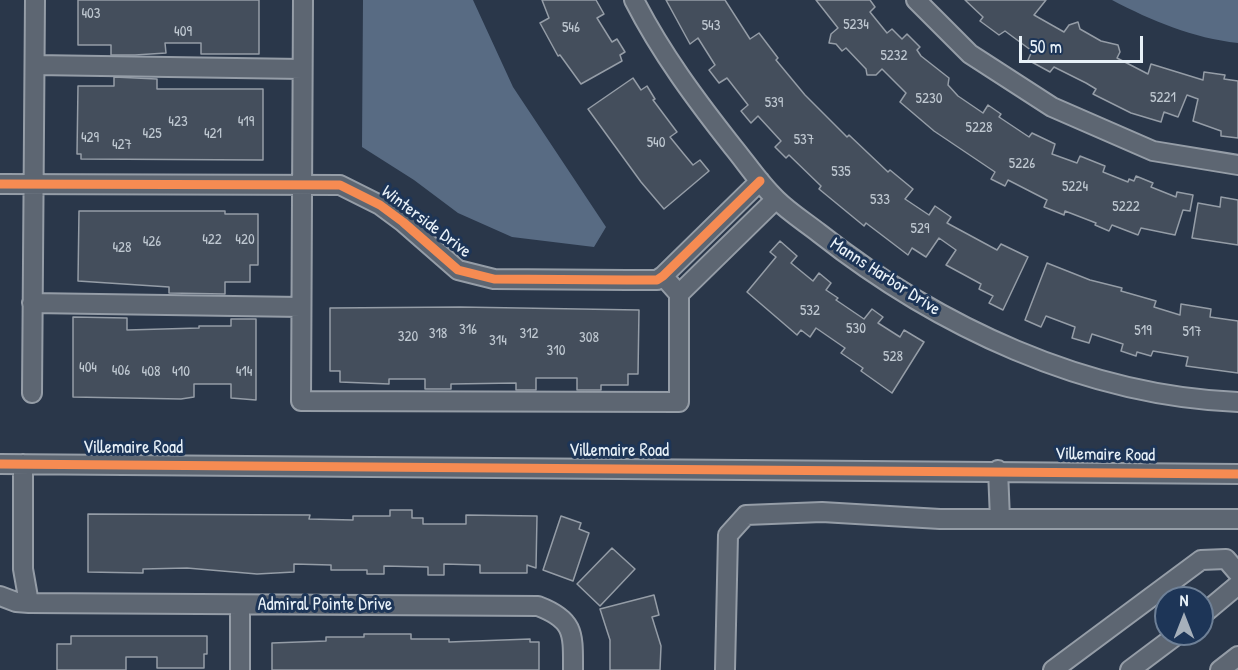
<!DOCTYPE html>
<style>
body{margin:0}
#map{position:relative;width:1238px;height:670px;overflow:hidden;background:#2a374a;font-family:"Patrick Hand",sans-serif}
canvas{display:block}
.north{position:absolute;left:1154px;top:586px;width:60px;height:60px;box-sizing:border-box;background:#1d3557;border:2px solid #6e8097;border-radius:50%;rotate:0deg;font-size:16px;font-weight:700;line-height:24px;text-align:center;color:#e8f1f8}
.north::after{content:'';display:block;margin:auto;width:21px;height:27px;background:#a6b0bb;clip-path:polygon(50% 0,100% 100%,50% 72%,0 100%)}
.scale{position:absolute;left:1019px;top:36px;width:124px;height:27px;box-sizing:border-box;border:3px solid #e8f1f8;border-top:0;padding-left:8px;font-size:18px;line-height:21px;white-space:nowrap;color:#e8f1f8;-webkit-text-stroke:4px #1d3557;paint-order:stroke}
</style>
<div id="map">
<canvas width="1238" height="670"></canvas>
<div class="north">N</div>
<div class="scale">50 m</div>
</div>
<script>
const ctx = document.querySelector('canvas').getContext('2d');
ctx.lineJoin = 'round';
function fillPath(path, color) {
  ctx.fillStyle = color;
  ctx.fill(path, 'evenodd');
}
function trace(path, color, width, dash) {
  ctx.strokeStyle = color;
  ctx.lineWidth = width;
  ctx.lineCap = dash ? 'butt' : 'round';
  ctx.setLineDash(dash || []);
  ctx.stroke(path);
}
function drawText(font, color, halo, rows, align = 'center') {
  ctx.font = font + ' "Patrick Hand",sans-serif';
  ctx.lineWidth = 6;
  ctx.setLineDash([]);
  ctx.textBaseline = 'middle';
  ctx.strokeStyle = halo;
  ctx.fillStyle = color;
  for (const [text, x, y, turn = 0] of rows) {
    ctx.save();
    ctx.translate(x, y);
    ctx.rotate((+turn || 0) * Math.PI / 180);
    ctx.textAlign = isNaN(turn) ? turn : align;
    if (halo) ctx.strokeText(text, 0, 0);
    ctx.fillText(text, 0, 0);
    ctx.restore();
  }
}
const water = new Path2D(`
 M363,0H473L513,87L606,227L594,247L512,237L458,213L414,180L362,147Z
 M1112,0H1238V43C1193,38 1152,21 1112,0Z`);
const building = new Path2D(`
 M78,0H259V54H201V43H165L166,53L135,55H111V45H78Z
 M542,0H596L604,14L597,18L612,42L617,39L625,52L620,55L622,61L581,84L560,55L558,56L540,23L549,18Z
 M666,0H725L750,39L759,33L778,58L776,60L805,95L847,137L849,135L888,172L890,170L913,189L905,199L929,215L935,206L951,217L947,223L997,250L1001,244L1028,257L1003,310L989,303L993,296L979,289L981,284L946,265L956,250L939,238L926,257L912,248L908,255L866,223L864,226L819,189L821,186L789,155L786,158L775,147L781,141L758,116L751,123L741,111L748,105L727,78L719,83L709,70L715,65L698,38L690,44Z
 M816,0H870L875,7L870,12L887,33L892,29L902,39L907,34L920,47L917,50L921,56L949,78L948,85L958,96L983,113L988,105L1001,114L999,117L1029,137L1032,133L1055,144L1052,154L1077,163L1080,156L1105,166L1103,172L1128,182L1129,179L1134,181L1136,176L1153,183L1151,187L1176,197L1177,192L1193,195L1190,211L1183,210L1175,235L1141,228L1138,235L1112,225L1109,231L1095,225L1096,223L1065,211L1064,215L1044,207L1047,200L1008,180L1005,186L991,179L995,172L934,131L900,102L906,93L882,69L876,75H867L866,69L846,48L842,51L836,44L829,43L831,34L838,28Z
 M965,0H1046L1034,15L1064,32L1069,25L1078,22L1080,29L1101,41L1118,45L1120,52L1117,58L1148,74L1151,64L1203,80L1204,72L1225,75L1224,79L1238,81V138L1221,136V131L1193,121L1198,99L1187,95L1178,117L1164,112L1161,122L1131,113L1093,94L1096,89L1086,83L1054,67L1050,72L1028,60L1032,51L1005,31L999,35L980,21L983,17Z
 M114,77L157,79V89H263V160L81,159V154H77L78,86H114Z
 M633,78L641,90L647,86L655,99L653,100L677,132L670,137L683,153L693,165L700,160L709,171L664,209L641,182L588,109Z
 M1221,197L1238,200V245L1192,238L1198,203L1220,207Z
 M79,211H225V214H258V265H250V282H225V294L169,293V287L78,281Z
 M780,241L797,256L791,263L813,281L819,273L831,283L826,290L838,298L836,300L864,319L872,309L883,317L878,323L900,337L904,330L924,342L892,393L861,371L863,368L841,353L845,348L816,328L810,337L801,330L797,335L747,292L776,257L770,252Z
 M1047,263L1090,280L1122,288L1121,291L1156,301L1154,307L1180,315L1181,304L1211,309L1210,317L1238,321V373L1186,366L1188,357L1153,351L1151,356L1137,352L1136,356L1121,351L1123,344L1092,334L1089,343L1072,338L1075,327L1046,316L1041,327L1025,320Z
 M460,307L639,310L638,374H628V385H601V390H577V378H536V390H516V383L451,384V389H425V379H389V384L340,382V371H330V308Z
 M73,317L127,318V330L199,328V326H231V319H256V400L231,398V384H194V397L181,399L73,397Z
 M390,510H412V518H423V524H466V515L537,516L536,568L527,565V573H480V565L444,564V575H428V567L384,566V574H367V570H331V565L294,564V572L257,574L187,568L143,569V573L88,572V514L310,515L309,519L353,520V516H390Z
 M561,516L581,523L579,529L589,533L573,581L543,570Z
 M612,548L635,569L600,606L577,584Z
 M654,595L659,615L652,617L661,646L660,670H610V640L600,609Z
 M364,634H411V639H449V642L530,639V642H539V670H272V643L326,641V637H364Z
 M71,636H207V654H204V668H157V657H126V670H57V644H71Z`);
const minor = new Path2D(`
 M303,0L301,401L679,402V294L663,276
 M634,0C661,53 696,100 733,147C747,164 760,184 776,199C789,212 805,222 819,233C937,326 1085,396 1238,402
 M916,0L970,54L1052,107L1153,151L1238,165
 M35,65L302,69
 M0,184L340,185L380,205L403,222L458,270L494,279L627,280H657L663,276L760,181
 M679,294L776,199
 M32,303L301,307
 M32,393L35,0
 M0,464L1238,474
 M23,464V569L29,603
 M998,470L1000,519
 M0,596L16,602L29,603L538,606C575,620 573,634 573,670
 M1202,615L1238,585
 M240,670V605
 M725,670L728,535L746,515L822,512L940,519H1238
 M1053,670L1201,560L1226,559L1238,573
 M1130,670L1178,634
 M1220,670L1238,656`);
const cycleway = new Path2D(`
 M0,184L340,185L380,205L403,222L458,270L494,279L627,280H657L663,276L760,181
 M0,464L1238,474`);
const numberNames = [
 ["403",91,14],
 ["5234",856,25],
 ["543",711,26],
 ["546",571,28],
 ["409",183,32],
 ["5232",894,56],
 ["5221",1163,98],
 ["5230",929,99],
 ["539",774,103],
 ["423",178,122],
 ["419",246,122],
 ["5228",979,128],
 ["425",152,134],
 ["421",213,134],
 ["429",90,138],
 ["537",804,140],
 ["540",656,143],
 ["427",122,145],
 ["5226",1022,164],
 ["535",841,172],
 ["5224",1075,187],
 ["533",880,200],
 ["5222",1126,207],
 ["529",920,229],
 ["422",212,240],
 ["420",245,240],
 ["426",152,242],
 ["428",122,248],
 ["532",810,311],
 ["530",856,329],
 ["316",468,330],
 ["519",1143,331],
 ["517",1192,332],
 ["318",438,334],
 ["312",529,334],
 ["320",408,337],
 ["308",589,338],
 ["314",498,341],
 ["310",556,351],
 ["528",893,357],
 ["404",88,368],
 ["406",121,371],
 ["408",151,372],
 ["410",181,372],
 ["414",244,372]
];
const streetNames = [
 ["Winterside Drive",426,222,37],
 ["Manns Harbor Drive",885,277,33],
 ["Villemaire Road",133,448],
 ["Villemaire Road",619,451],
 ["Villemaire Road",1105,455,1],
 ["Admiral Pointe Drive",325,605]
];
fillPath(water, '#586b83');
fillPath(building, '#444e5c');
trace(building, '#959da7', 1.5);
trace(minor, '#959da7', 22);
trace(minor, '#5d6672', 18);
trace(cycleway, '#f68b52', 9);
drawText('15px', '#bfc8d1', null, numberNames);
drawText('18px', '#e8f1f8', '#1d3557', streetNames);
</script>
